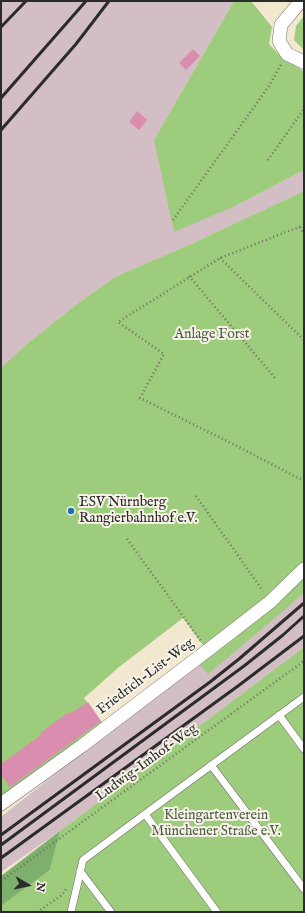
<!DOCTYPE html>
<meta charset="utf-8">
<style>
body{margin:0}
#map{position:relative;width:305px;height:913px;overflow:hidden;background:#f2e7cf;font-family:"IM FELL English",serif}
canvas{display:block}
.frame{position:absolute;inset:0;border:2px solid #2b2b2b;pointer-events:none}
.north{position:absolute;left:8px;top:865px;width:40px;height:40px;-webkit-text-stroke:3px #f7f3e8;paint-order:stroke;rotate:99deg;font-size:11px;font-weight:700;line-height:16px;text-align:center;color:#2b2b2b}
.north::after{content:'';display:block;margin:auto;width:14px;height:18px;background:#2b2b2b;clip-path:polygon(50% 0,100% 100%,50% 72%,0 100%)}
</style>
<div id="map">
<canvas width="305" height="913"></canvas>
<div class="frame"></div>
<div class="north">N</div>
</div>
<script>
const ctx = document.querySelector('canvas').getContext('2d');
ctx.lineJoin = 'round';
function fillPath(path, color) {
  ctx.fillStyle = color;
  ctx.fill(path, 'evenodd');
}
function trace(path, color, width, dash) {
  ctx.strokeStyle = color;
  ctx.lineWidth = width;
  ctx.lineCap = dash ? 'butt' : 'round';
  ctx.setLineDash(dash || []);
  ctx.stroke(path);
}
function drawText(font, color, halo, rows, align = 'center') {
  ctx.font = font + ' "IM FELL English",serif';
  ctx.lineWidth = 4;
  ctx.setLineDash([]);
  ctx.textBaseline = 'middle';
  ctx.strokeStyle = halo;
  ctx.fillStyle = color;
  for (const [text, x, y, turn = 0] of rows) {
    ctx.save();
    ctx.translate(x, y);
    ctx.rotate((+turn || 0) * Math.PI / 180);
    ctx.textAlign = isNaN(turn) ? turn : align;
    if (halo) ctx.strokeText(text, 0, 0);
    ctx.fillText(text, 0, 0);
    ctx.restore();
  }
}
const industrial = new Path2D(`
 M1,1H234L154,140L235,206L304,170V191L191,244L115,277L77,304L22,348L1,368Z
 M304,577V647L60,831L1,872V817L109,731L235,638Z`);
const green = new Path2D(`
 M234,1H251L272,27L269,44L281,57L304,71V170L235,206L174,232L154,140Z
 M304,16V50L294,40L296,26Z
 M304,191V561L268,598L205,648L183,618L119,667L84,698L103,724L1,797V368L22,348L77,304L115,277L191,244Z
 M304,577V592L288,607L208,674L200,665L235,638Z
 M304,647V912H1V906L50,870L60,831Z`);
const forest = new Path2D(`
 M60,831L50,870L1,906V876Z`);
const building = new Path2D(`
 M193,49L200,56L186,70L179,63Z
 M137,111L147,120L139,130L129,122Z
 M88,702L101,721L10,787L1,774V764L41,735L40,733L69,712L70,714Z`);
const path = new Path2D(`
 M268,160L304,109
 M173,220L269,86L282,63
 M304,225L220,258L118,322L164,354L140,398L233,444L304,481
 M300,227L304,234
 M220,258L304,340
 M189,276L275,378
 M196,496L263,591
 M127,539L201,641
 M1,881L304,661
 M37,912L62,895L66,889`);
const service = new Path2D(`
 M279,715L304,749
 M211,765L304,889
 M145,814L217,912
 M80,871L111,912
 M71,912L83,860L145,814L304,697`);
const minor = new Path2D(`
 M301,1L281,25L279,41L287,54L304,62
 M1,804L83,745L208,650L270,602L304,569`);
const rail = new Path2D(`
 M1,27L26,1
 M1,98L86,1
 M1,130L76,44L109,1
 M1,835L210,682L239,659L304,603
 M1,845L244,666L283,635L304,616
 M1,858L238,686L304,636`);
const markers = [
 [71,511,4,"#1f6fb2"]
];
const parkNames = [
 ["Anlage Forst",212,335],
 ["Kleingartenverein",216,816],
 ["Münchener Straße e.V.",216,832]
];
const poiNames = [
 ["ESV Nürnberg",79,503],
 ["Rangierbahnhof e.V.",79,519]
];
const streetNames = [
 ["Friedrich-List-Weg",146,677,-37],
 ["Ludwig-Imhof-Weg",147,763,-36]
];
fillPath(industrial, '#d2bec4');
fillPath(green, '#9ccc7c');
fillPath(forest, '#7db06c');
fillPath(building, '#da8daf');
trace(service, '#716d64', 8);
trace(minor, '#716d64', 14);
trace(path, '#716d64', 2.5, [1, 3]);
trace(service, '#fff', 7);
trace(minor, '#fff', 13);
trace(rail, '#2b2b2b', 3);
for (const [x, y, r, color] of markers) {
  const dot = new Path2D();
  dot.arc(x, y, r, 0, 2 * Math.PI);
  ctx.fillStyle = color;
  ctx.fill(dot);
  trace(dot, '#f7f3e8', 1.5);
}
drawText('14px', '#4d5b43', '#f7f3e8', parkNames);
drawText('14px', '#2b2b2b', '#f7f3e8', poiNames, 'left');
drawText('14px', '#2b2b2b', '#f7f3e8', streetNames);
</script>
